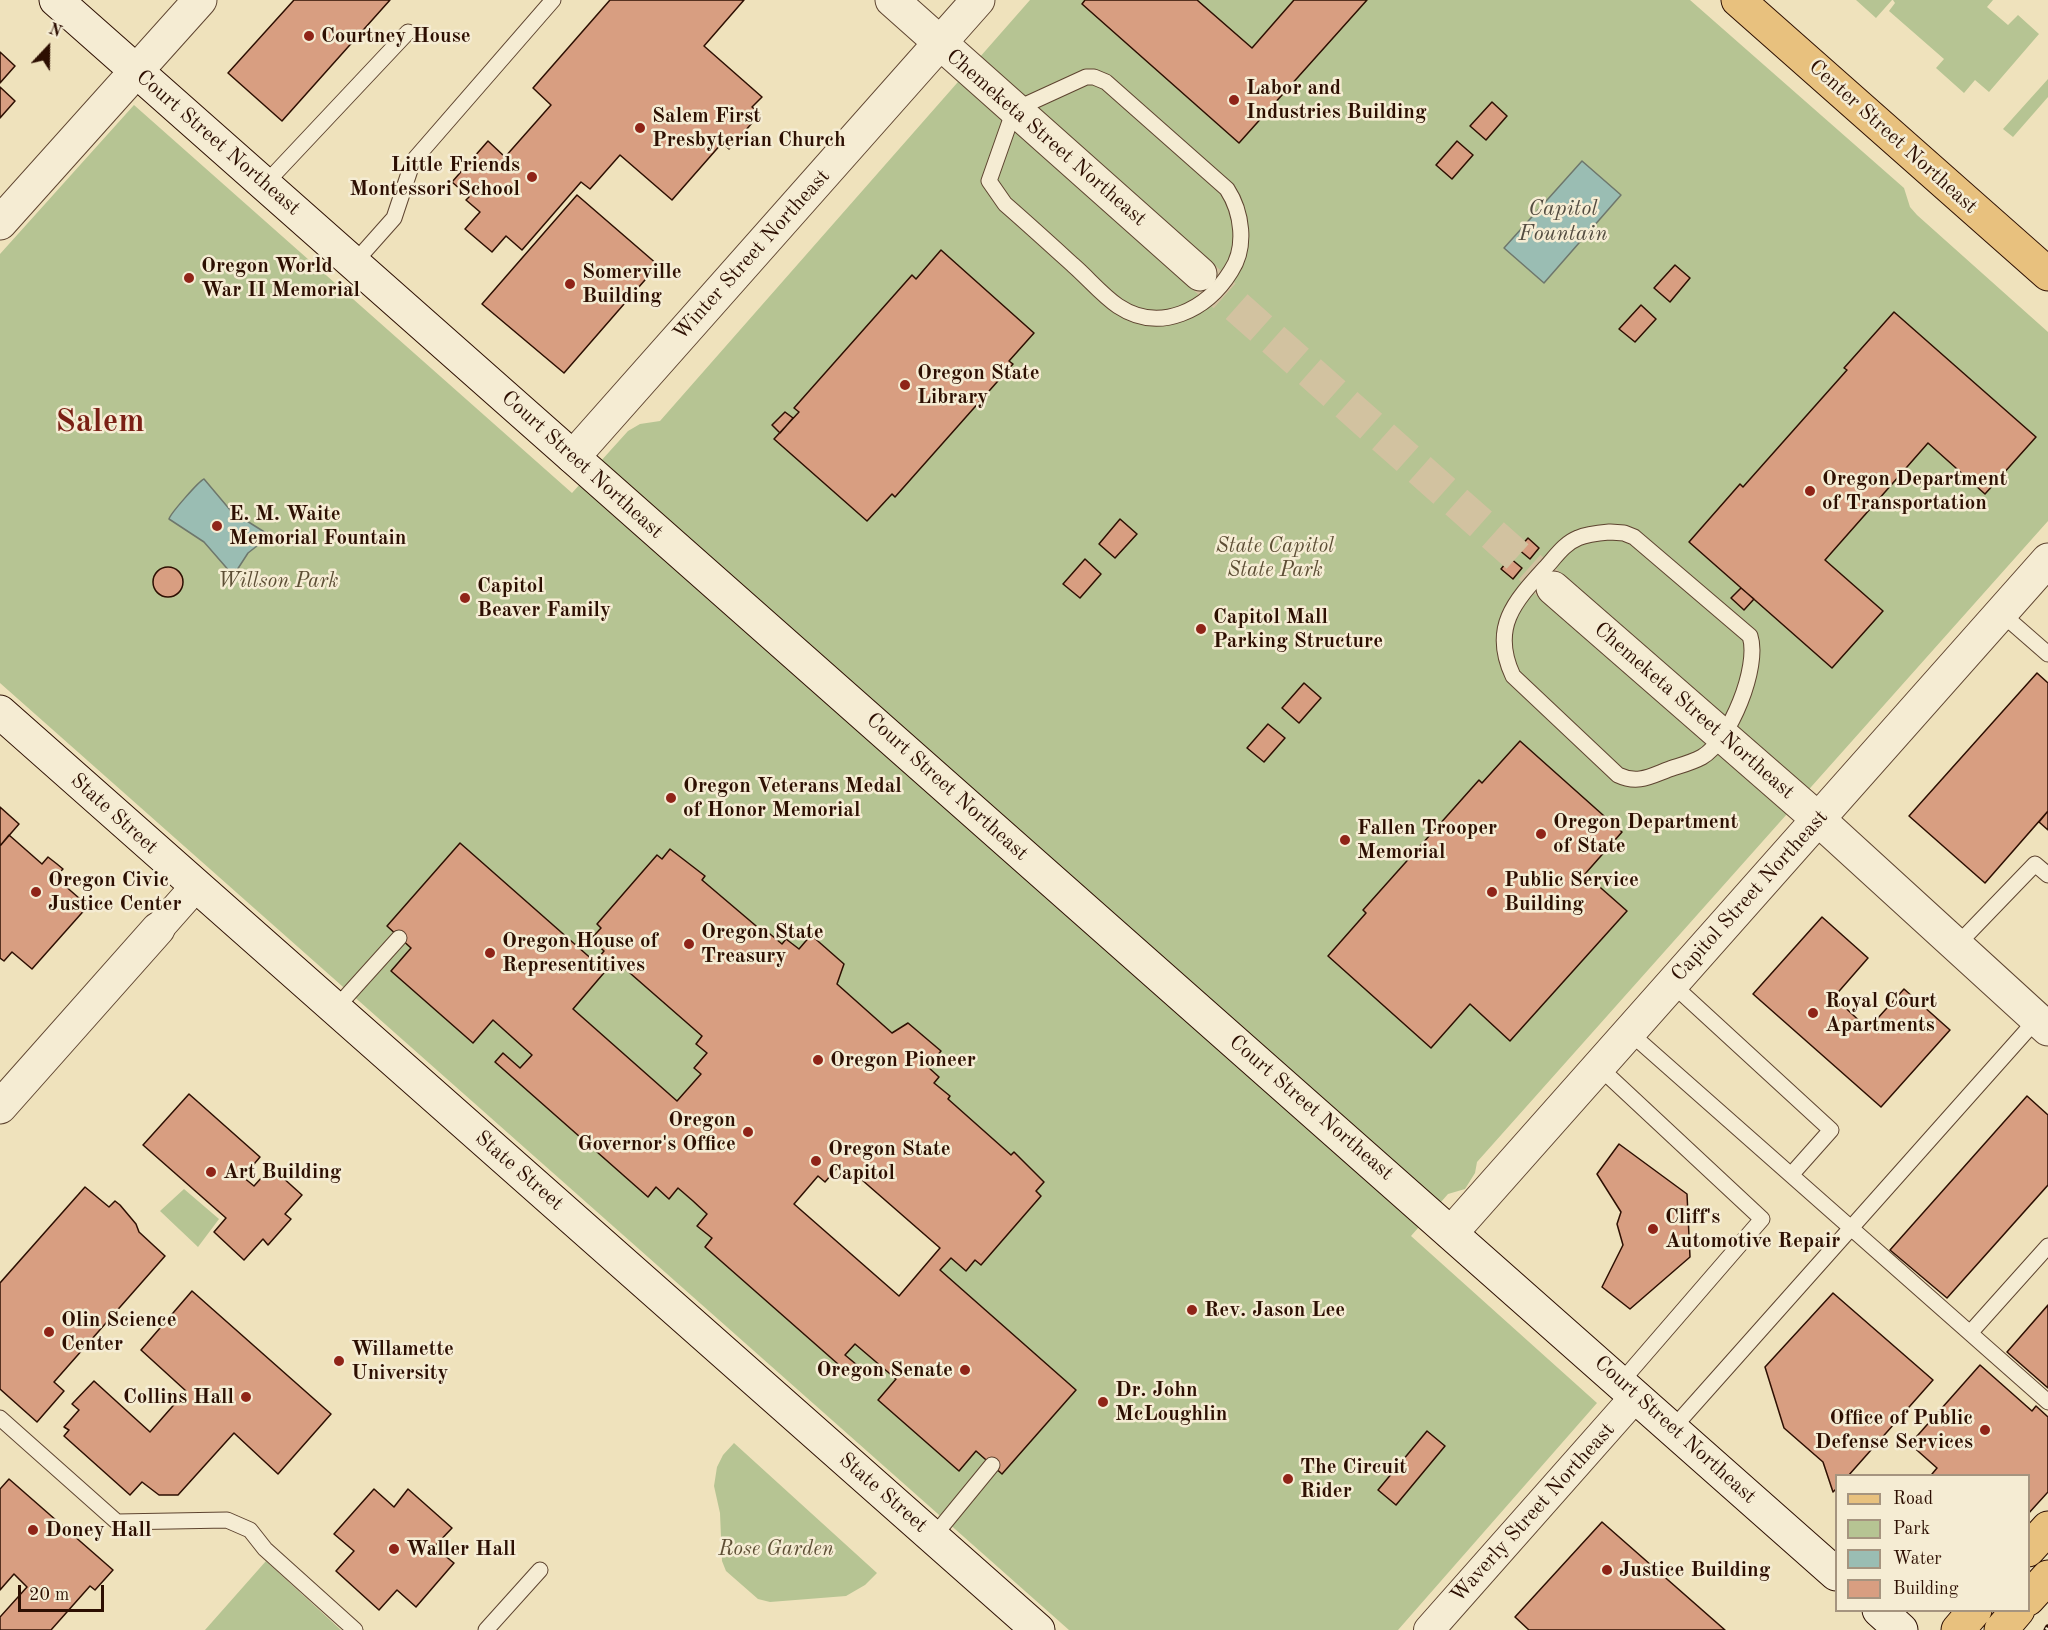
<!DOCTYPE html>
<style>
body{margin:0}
#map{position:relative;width:2048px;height:1630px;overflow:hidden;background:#efe2bc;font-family:"Old Standard TT",serif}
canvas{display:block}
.legend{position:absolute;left:1835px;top:1474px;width:195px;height:138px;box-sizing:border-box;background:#f5ecd3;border:2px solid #a5947f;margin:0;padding:8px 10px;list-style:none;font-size:18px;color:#2d0f02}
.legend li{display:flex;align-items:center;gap:12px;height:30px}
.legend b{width:30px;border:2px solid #a5947f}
.north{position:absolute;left:18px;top:18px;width:60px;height:60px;-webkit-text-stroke:4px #f5ecd3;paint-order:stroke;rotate:22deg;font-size:16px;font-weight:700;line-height:24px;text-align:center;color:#2d0f02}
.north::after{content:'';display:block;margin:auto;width:21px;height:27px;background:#2d0f02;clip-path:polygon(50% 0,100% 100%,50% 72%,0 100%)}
.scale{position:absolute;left:18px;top:1585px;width:86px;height:27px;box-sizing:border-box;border:3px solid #2d0f02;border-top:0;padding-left:8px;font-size:18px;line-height:21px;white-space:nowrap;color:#2d0f02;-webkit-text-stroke:4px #f5ecd3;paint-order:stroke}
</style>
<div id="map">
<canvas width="2048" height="1630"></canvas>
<ul class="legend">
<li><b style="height:8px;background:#e8c17e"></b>Road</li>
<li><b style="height:16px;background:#b6c493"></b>Park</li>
<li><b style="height:16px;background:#9abdb3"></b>Water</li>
<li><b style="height:16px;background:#d89e81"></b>Building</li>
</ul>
<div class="north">N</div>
<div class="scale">20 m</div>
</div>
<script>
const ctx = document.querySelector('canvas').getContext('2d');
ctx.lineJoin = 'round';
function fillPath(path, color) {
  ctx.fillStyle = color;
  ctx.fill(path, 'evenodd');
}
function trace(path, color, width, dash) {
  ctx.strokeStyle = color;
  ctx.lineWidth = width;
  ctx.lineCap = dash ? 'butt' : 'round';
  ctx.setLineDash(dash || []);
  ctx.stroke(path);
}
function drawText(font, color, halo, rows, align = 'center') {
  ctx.font = font + ' "Old Standard TT",serif';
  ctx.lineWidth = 5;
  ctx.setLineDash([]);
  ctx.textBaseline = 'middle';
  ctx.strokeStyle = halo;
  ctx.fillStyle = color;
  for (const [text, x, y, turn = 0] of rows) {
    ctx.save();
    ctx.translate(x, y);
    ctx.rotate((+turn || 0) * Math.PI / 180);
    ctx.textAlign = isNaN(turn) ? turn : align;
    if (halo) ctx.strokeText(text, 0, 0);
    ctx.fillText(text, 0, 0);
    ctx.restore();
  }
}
const green = new Path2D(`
 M1030,0H1690L1904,188L1910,207L1917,215L2048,332V521L1477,1162L1475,1173L1465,1189L1448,1194L1411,1236L1597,1403L1398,1630H1069L0,683V254L134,105L572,493L628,431L640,424L660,421ZM671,850L705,876L702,880L762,931L764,929L782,944L787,939L799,949L812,935L844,964L837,984L892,1033L908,1023L941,1051L928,1067L939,1077L934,1083L950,1096L948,1099L1011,1155L1014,1152L1044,1182L966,1270L951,1258L940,1270L965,1293L893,1377L855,1344L845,1355L863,1370L855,1379L705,1247L712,1238L698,1225L707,1214L678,1188L669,1198L656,1187L648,1197L496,1062L504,1053L520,1068L532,1055L573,943L595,962L604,951L591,939L601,928L597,924L657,856L662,859Z
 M1856,0H1892L1876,18Z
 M1893,0H1993L1987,7L2008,25L2018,15L2039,34L1989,92L1975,80L1964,93L1936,68L1944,59L1889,11L1895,3Z
 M2048,79V97L2013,137L2003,129Z
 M615,960L702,1036L696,1044L707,1053L701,1074L677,1101L573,1009Z
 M184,1189L219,1219L198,1247L160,1211Z
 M734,1443L877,1573L865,1585L846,1596L770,1602L758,1599L726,1571L722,1561L720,1513L714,1486L717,1467L723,1455Z
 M266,1561L341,1630H205Z`);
const water = new Path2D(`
 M1582,161L1621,195L1544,283L1504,248Z
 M204,479L231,511L266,533L262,542L248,553L237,570L231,573L204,542L169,519C170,514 199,481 204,479Z`);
const building = new Path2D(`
 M294,0H390L282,121L228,73Z
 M610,0H744L704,46L762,97L752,107L760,114L729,149L722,143L672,200L620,155L590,189L581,182L522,250L506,236L492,252L465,229L480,212L466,200L469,197L452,182L488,141L505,157L551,105L533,88Z
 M1085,0H1197L1252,48L1294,0H1367L1239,143L1082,4Z
 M0,52L15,66L0,83Z
 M0,87L15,101L0,118Z
 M1492,102L1507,116L1486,140L1470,126Z
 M1457,141L1473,155L1452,179L1436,165Z
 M577,195L658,265L564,373L482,304Z
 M941,250L1034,333L1009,361L1013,364L895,497L892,494L867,521L774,439L799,412L794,408L912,275L916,279Z
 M1675,265L1690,278L1670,302L1654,288Z
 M1641,305L1656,319L1635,342L1619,329Z
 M1894,312L2036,437L1985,494L1928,443L1878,500L1825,560L1883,611L1832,668L1689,542L1740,484L1743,487L1847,370L1844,368Z
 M785,412L793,418L780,433L772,425Z
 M1120,519L1137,534L1115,558L1099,544Z
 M1528,538L1539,548L1530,559L1518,549Z
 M1510,558L1522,568L1513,579L1501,569Z
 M1085,559L1101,574L1080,598L1063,584Z
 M153 582a15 15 0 1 1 30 0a15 15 0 1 1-30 0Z
 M1741,588L1754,599L1744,610L1731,598Z
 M2037,673L2048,683V811L1985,883L1909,816Z
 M1304,683L1321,698L1299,723L1282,708Z
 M1268,724L1285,738L1264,762L1247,748Z
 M1520,741L1622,832L1585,874L1627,911L1510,1041L1470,1004L1431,1048L1328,956L1366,913L1363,910L1422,844L1479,780L1482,783Z
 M0,807L19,824L0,846Z
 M2048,811V830L2039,822Z
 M9,835L42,864L48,857L57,864L63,869L55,877L88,906L32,969L12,952L4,961L0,958V846Z
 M460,843L595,962L604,951L591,939L601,928L597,924L657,855L662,859L670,849L705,876L702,880L762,931L764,929L782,944L786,939L799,949L811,935L844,964L837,984L892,1033L908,1023L941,1051L928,1067L939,1077L934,1083L950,1096L948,1099L1011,1155L1014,1152L1044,1182L1036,1191L1041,1196L981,1265L975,1260L966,1271L951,1258L940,1270L1076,1390L1002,1474L976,1451L959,1471L878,1400L896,1379L855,1344L845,1355L863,1370L855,1379L705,1247L712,1238L697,1226L707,1214L693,1201L678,1188L669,1199L656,1187L648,1197L495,1062L503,1053L520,1068L532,1055L493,1020L473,1043L391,971L411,948L387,926ZM615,960L702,1036L696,1044L707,1053L694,1068L701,1074L677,1101L573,1009ZM837,1168L849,1179L854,1173L940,1248L899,1296L794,1204L818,1176L825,1182Z
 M1822,917L1868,958L1834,997L1868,1029L1904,989L1950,1030L1881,1107L1753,994Z
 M189,1094L260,1157L243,1177L254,1186L271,1167L302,1195L285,1214L291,1219L268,1245L263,1239L244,1260L214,1232L226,1218L143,1145Z
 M2027,1096L2048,1115V1185L1947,1298L1890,1250Z
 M1619,1144L1687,1194L1690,1257L1630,1309L1602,1287L1623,1245L1617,1224L1621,1212L1597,1174Z
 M85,1187L109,1207L115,1201L120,1205L136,1224L139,1232L165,1256L54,1382L64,1391L37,1422L0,1389V1283Z
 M192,1291L331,1414L278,1474L234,1433L178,1495H159L142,1482L130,1495L64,1436L69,1430L64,1427L79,1410L72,1404L94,1381L150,1432L186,1391L141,1350Z
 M1833,1293L1933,1380L1848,1476H1836V1489L1833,1492L1823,1462L1784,1428L1765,1367Z
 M2048,1305V1388L2007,1352Z
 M1980,1365L2032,1411L2036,1406L2048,1417V1492L2028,1514V1476H1934L1932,1474L1937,1468L1910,1444Z
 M1427,1431L1445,1446L1396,1505L1378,1490Z
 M9,1479L113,1570L95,1590L90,1586L51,1630H0V1617L27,1587L14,1574L0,1590V1489Z
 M374,1489L394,1507L408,1489L452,1528L434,1547L454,1563L416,1607L397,1590L379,1610L336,1571L354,1551L334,1534Z
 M1602,1522L1725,1630H1529L1515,1617Z`);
const tertiaryTunnel = new Path2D(`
 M1200,274L1553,588`);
const service = new Path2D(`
 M1086,77H1094L1106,82L1227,189C1242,212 1247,247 1231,271C1207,310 1160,334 1118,306C1102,295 1088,278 1073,265C1051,245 1028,224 1005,204L989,181L1014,110Z
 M265,184L408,32
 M354,263L394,218L413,161L553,0
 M1610,532L1624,533L1634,537L1750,636C1760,666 1730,741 1702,757C1691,763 1678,766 1667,770C1649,777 1637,784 1618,775L1513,676C1490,627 1515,601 1547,566C1556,556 1565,543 1578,538C1587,534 1599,533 1610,532Z
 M2001,613L2048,654
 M1955,947L2035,864L2048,875
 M1672,984L1831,1130L1791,1175
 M335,1009L399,938
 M1629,1032L2048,1402
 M1599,1067L1762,1219L1621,1382
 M1970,1333L2048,1246
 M0,1418L117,1522L227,1520L250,1530L265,1549L355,1630
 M1673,1428L2037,1019
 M933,1537L992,1465
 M486,1630L540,1570`);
const minor = new Path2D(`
 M158,929L196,886
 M1429,1630L1636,1396`);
const tertiary = new Path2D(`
 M892,0L1200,274
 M0,223L200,0
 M573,457L978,0
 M1553,588L1818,819L2048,1029
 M0,1107L158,929
 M1451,1233L2048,560`);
const secondary = new Path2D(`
 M56,0L1836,1574
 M0,712L1038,1630
 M1879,1610L1901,1630`);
const primary = new Path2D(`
 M1738,0L2048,274
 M2028,1550L2048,1528
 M2028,1599L2048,1577
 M1958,1630L1975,1610
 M2001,1630L2018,1610`);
const rail = new Path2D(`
 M2047,1630L2048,1628`);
const markers = [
 [309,36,6,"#8f2418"],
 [1234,100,6,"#8f2418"],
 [640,128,6,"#8f2418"],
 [532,177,6,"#8f2418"],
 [189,278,6,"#8f2418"],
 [570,284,6,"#8f2418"],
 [905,385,6,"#8f2418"],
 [1810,491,6,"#8f2418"],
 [217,526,6,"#8f2418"],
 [465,598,6,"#8f2418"],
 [1201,629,6,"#8f2418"],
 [671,798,6,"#8f2418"],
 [1541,834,6,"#8f2418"],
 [1345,840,6,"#8f2418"],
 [36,892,6,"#8f2418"],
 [1492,892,6,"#8f2418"],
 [689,944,6,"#8f2418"],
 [490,953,6,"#8f2418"],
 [1813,1013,6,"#8f2418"],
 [818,1060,6,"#8f2418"],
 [748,1132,6,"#8f2418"],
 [816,1161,6,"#8f2418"],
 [211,1172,6,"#8f2418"],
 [1653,1229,6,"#8f2418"],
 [1192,1310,6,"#8f2418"],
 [49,1332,6,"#8f2418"],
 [339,1361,6,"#8f2418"],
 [965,1370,6,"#8f2418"],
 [246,1397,6,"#8f2418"],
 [1103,1402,6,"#8f2418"],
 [1985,1430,6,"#8f2418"],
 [1288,1479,6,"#8f2418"],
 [33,1530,6,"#8f2418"],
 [394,1549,6,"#8f2418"],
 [1607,1570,6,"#8f2418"]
];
const poiNames = [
 ["Courtney House",321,36],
 ["Labor and",1246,88],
 ["Industries Building",1246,112],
 ["Salem First",652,116],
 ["Presbyterian Church",652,140],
 ["Little Friends",520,165,"right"],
 ["Montessori School",520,189,"right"],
 ["Oregon World",201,266],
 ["War II Memorial",201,290],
 ["Somerville",582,272],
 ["Building",582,296],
 ["Oregon State",917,373],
 ["Library",917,397],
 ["Oregon Department",1822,479],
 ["of Transportation",1822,503],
 ["E. M. Waite",229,514],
 ["Memorial Fountain",229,538],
 ["Capitol",477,586],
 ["Beaver Family",477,610],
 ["Capitol Mall",1213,617],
 ["Parking Structure",1213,641],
 ["Oregon Veterans Medal",683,786],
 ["of Honor Memorial",683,810],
 ["Oregon Department",1553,822],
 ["of State",1553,846],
 ["Fallen Trooper",1357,828],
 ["Memorial",1357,852],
 ["Oregon Civic",48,880],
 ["Justice Center",48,904],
 ["Public Service",1504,880],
 ["Building",1504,904],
 ["Oregon State",701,932],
 ["Treasury",701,956],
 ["Oregon House of",502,941],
 ["Representitives",502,965],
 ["Royal Court",1825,1001],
 ["Apartments",1825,1025],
 ["Oregon Pioneer",830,1060],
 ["Oregon",736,1120,"right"],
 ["Governor's Office",736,1144,"right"],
 ["Oregon State",828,1149],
 ["Capitol",828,1173],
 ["Art Building",223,1172],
 ["Cliff's",1665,1217],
 ["Automotive Repair",1665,1241],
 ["Rev. Jason Lee",1204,1310],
 ["Olin Science",61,1320],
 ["Center",61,1344],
 ["Willamette",351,1349],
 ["University",351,1373],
 ["Oregon Senate",953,1370,"right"],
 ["Dr. John",1115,1390],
 ["McLoughlin",1115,1414],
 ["Collins Hall",234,1397,"right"],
 ["Office of Public",1973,1418,"right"],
 ["Defense Services",1973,1442,"right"],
 ["The Circuit",1300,1467],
 ["Rider",1300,1491],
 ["Doney Hall",45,1530],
 ["Waller Hall",406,1549],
 ["Justice Building",1619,1570]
];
const streetNames = [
 ["Center Street Northeast",1893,137,42],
 ["Chemeketa Street Northeast",1046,138,41],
 ["Court Street Northeast",218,143,41],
 ["Winter Street Northeast",752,255,-48],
 ["Court Street Northeast",582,465,42],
 ["Chemeketa Street Northeast",1694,711,41],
 ["Court Street Northeast",947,787,42],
 ["State Street",114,814,42],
 ["Capitol Street Northeast",1750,896,-48],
 ["Court Street Northeast",1311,1108,41],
 ["State Street",519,1171,41],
 ["Court Street Northeast",1675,1430,42],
 ["State Street",883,1493,41],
 ["Waverly Street Northeast",1533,1513,-48]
];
const parkNames = [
 ["State Capitol",1275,546],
 ["State Park",1275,570],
 ["Willson Park",278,581],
 ["Rose Garden",776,1549]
];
const waterNames = [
 ["Capitol",1563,209],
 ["Fountain",1563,234]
];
const townNames = [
 ["Salem",100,422]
];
fillPath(green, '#b6c493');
fillPath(water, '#9abdb3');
trace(water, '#6e776c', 1.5);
fillPath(building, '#d89e81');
trace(building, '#2d0f02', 1.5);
trace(tertiaryTunnel, '#d2c2a0', 33, [33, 16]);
trace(service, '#5e4430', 17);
trace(minor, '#5e4430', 32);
trace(tertiary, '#5e4430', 35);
trace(secondary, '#2d0f02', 35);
trace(primary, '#2d0f02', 35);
trace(service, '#f5ecd3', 15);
trace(minor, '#f5ecd3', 30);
trace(tertiary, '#f5ecd3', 33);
trace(secondary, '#f5ecd3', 33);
trace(primary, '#e8c17e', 33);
trace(rail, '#2d0f02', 7);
trace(rail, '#f5ecd3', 4.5, [14]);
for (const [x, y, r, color] of markers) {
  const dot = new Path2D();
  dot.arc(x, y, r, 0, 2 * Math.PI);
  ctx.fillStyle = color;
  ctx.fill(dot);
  trace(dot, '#f5ecd3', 2);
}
drawText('bold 21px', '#2d0f02', '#f5ecd3', poiNames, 'left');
drawText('21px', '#2d0f02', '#f5ecd3', streetNames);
drawText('italic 21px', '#5d4e35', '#f5ecd3', parkNames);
drawText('italic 22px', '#534c40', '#f5ecd3', waterNames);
drawText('bold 33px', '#7a1f14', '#f5ecd3', townNames);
</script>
